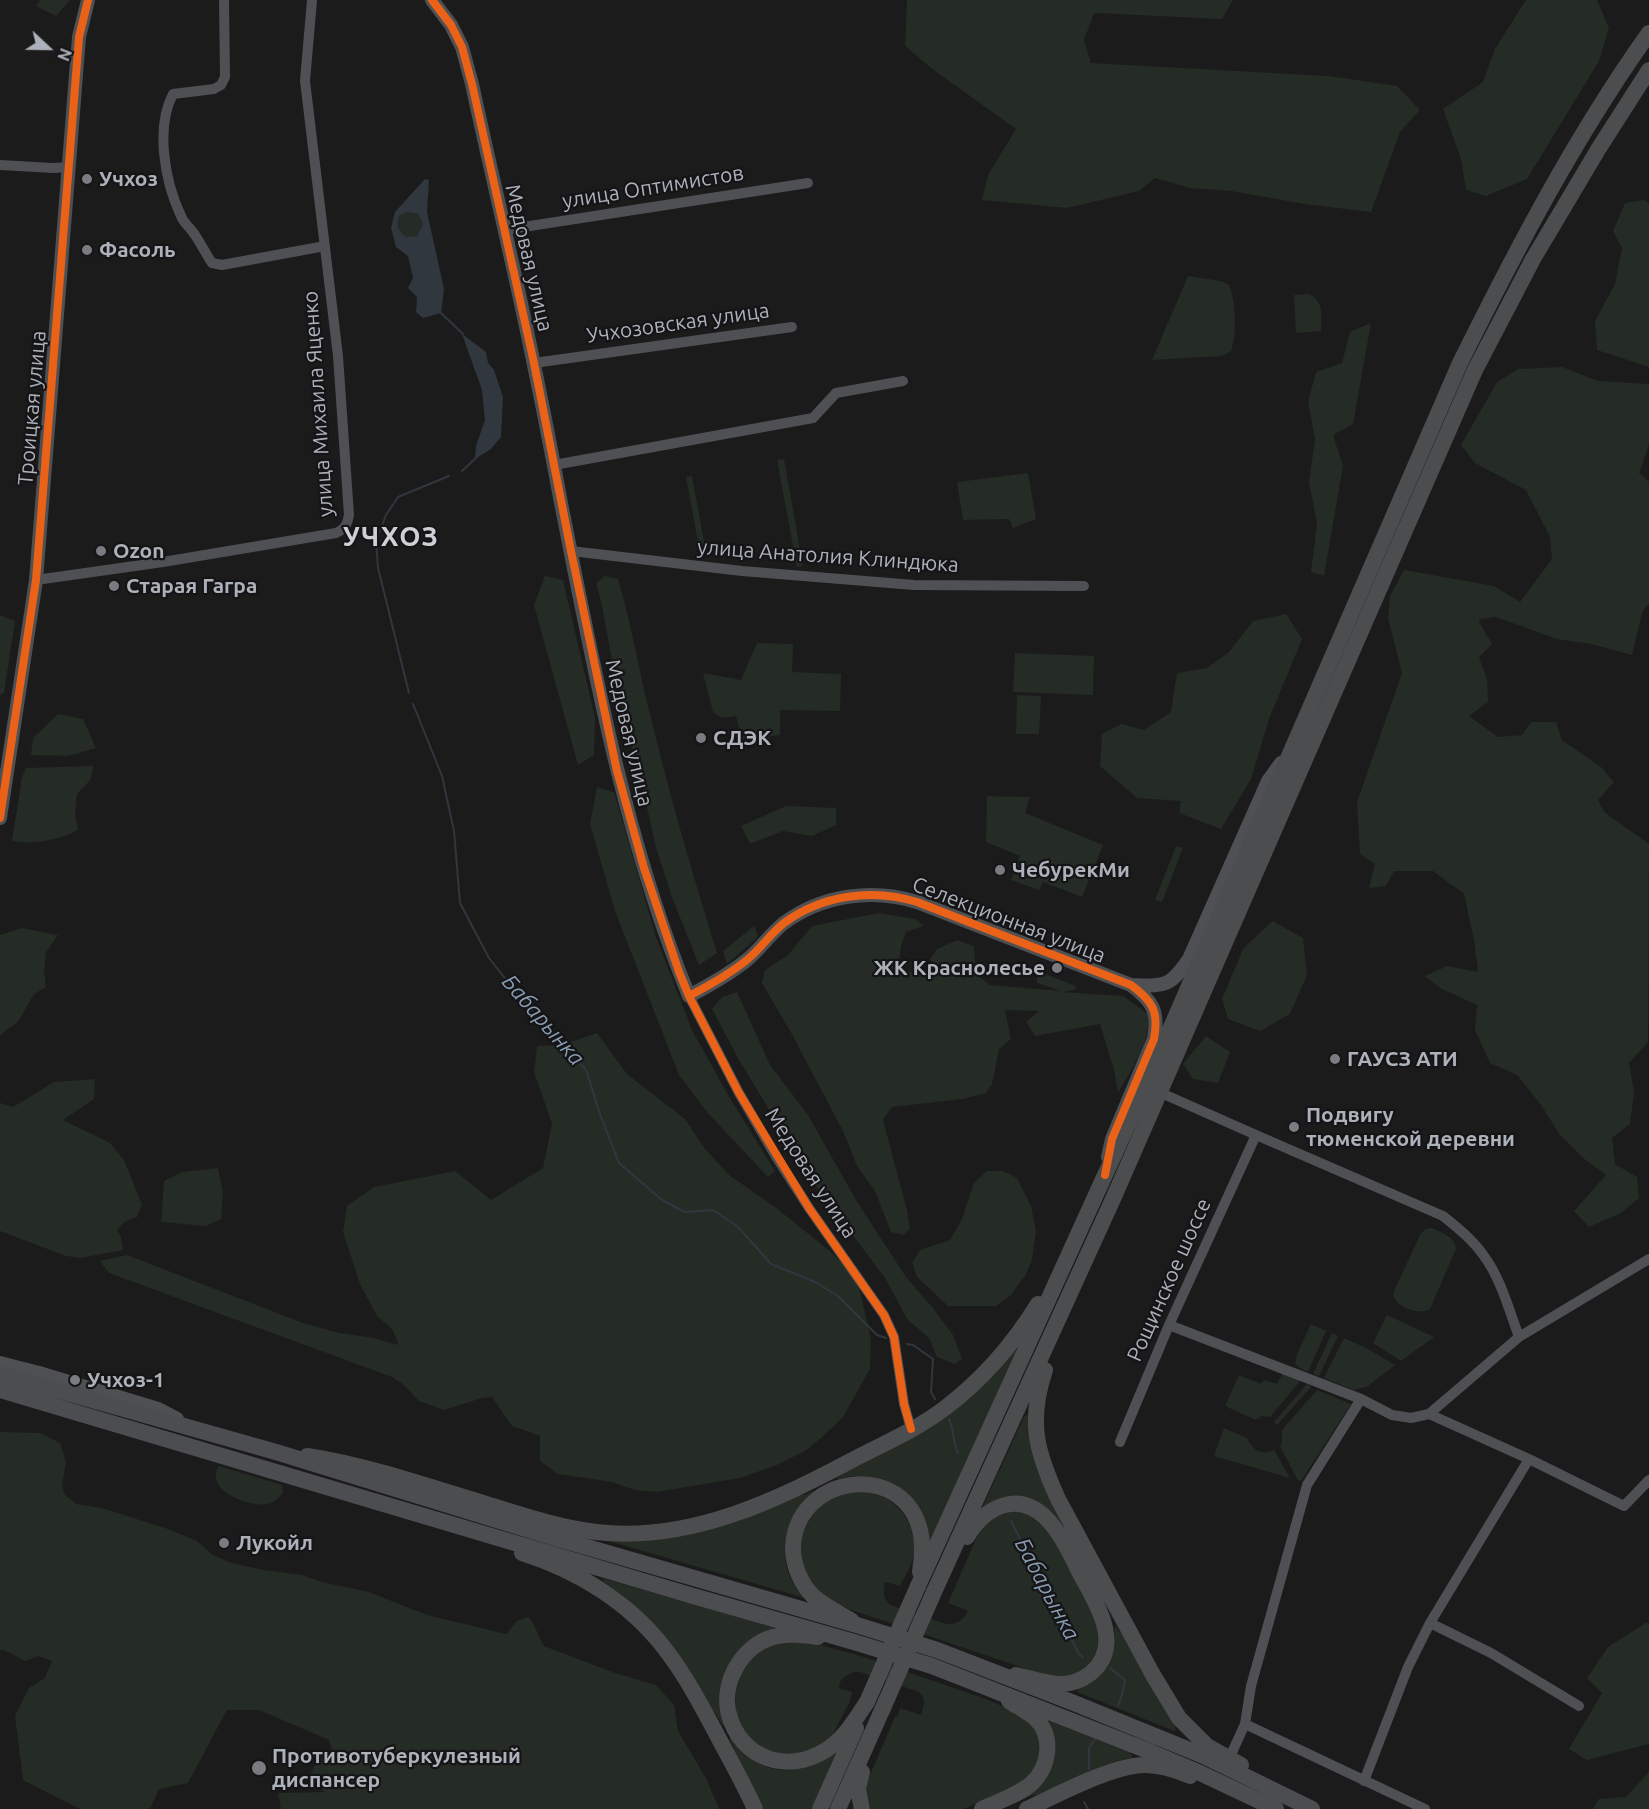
<!DOCTYPE html>
<meta charset="utf-8">
<style>
body{margin:0}
#map{position:relative;width:1649px;height:1809px;overflow:hidden;background:#1b1b1b;font-family:Ubuntu,sans-serif}
canvas{display:block}
.north{position:absolute;left:18px;top:18px;width:60px;height:60px;-webkit-text-stroke:4px #151517;paint-order:stroke;rotate:112deg;font-size:16px;font-weight:700;line-height:24px;text-align:center;color:#adb1ba}
.north::after{content:'';display:block;margin:auto;width:21px;height:27px;background:#adb1ba;clip-path:polygon(50% 0,100% 100%,50% 72%,0 100%)}
</style>
<div id="map">
<canvas width="1649" height="1809"></canvas>
<div class="north">N</div>
</div>
<script>
const ctx = document.querySelector('canvas').getContext('2d');
ctx.lineJoin = 'round';
function fillPath(path, color) {
  ctx.fillStyle = color;
  ctx.fill(path, 'evenodd');
}
function trace(path, color, width, dash) {
  ctx.strokeStyle = color;
  ctx.lineWidth = width;
  ctx.lineCap = dash ? 'butt' : 'round';
  ctx.setLineDash(dash || []);
  ctx.stroke(path);
}
function drawText(font, color, halo, rows, align = 'center') {
  ctx.font = font + ' Ubuntu,sans-serif';
  ctx.lineWidth = 4.5;
  ctx.setLineDash([]);
  ctx.textBaseline = 'middle';
  ctx.strokeStyle = halo;
  ctx.fillStyle = color;
  for (const [text, x, y, turn = 0] of rows) {
    ctx.save();
    ctx.translate(x, y);
    ctx.rotate((+turn || 0) * Math.PI / 180);
    ctx.textAlign = isNaN(turn) ? turn : align;
    if (halo) ctx.strokeText(text, 0, 0);
    ctx.fillText(text, 0, 0);
    ctx.restore();
  }
}
const green = new Path2D(`
 M40,0H70L56,16L36,6Z
 M907,0H1233L1222,19L1094,13L1084,40L1091,63L1329,76L1397,86L1420,110L1400,132L1371,212L1305,204L1231,191L1190,188L1155,178L1139,191L1067,208L982,200L988,175L1016,129L931,68L905,46Z
 M1526,0H1597L1609,28L1599,61L1527,179L1486,196L1466,190L1461,159L1443,109L1483,82L1495,49Z
 M1643,200L1649,203V367L1597,350L1595,321L1615,284L1622,248L1613,231L1625,203Z
 M407,212L418,214L423,224L417,236L406,237C398,230 396,226 399,216Z
 M1188,276L1221,281L1229,285C1236,302 1237,334 1231,351L1221,356L1152,360Z
 M1309,294C1325,302 1321,316 1321,331L1296,333L1294,295Z
 M1371,323L1353,424L1333,435L1343,466L1324,576L1311,572L1317,523L1309,482L1315,439L1308,402L1316,372L1342,363L1350,332Z
 M1562,367L1598,381L1649,384V445L1639,473L1649,482V603L1642,613L1632,655L1591,644L1557,639L1496,617L1480,619L1479,622L1492,644L1479,657L1487,679L1488,702L1469,716L1498,737L1522,735L1531,722H1556L1562,740L1601,767L1614,782L1598,800L1604,812L1649,844L1648,1042L1629,1063L1634,1092L1630,1124L1612,1138L1615,1164L1637,1177L1639,1198L1621,1213L1589,1227L1574,1211L1606,1175L1583,1158L1560,1135L1541,1105L1517,1075L1490,1063L1475,1030L1477,1005L1440,988L1425,976L1447,966L1478,972L1474,940L1464,894L1433,871H1394L1386,886L1369,888L1375,864L1360,854L1357,802L1402,673L1388,618L1390,596L1404,570L1494,586L1520,602L1552,559L1550,537L1526,490L1475,463L1461,445L1497,382L1518,369Z
 M784,459L803,566L797,567L777,460Z
 M1028,473L1036,519L1013,528L1009,519L963,520L957,482Z
 M692,476L706,552L700,553L686,477Z
 M545,576L563,580L595,718L594,755L578,765L534,605Z
 M605,576L618,579C632,625 639,672 651,718C670,797 693,875 717,953L699,965L673,900L656,848L637,763L628,735L616,682L601,601L596,583Z
 M1286,614L1302,639L1269,719L1251,779L1221,829L1179,813L1181,801L1137,798L1100,766L1102,734L1121,724L1144,730L1171,712L1177,673L1207,668L1229,652L1253,621Z
 M0,615L15,621L4,693L0,695Z
 M757,643L793,644L792,672L841,674L840,711L780,710V735L742,740L736,716L722,718L713,712L703,673L741,680Z
 M1015,653L1094,656L1093,695L1013,692Z
 M1017,695L1041,696L1039,734H1016Z
 M58,714L83,719L96,748L68,756L31,755L33,738Z
 M93,766L91,779L77,794L75,815L78,830C58,840 35,845 12,841L22,777L26,768Z
 M597,787L614,792L656,937L692,1030L728,1095L775,1171L768,1177L707,1112L679,1075L615,911L590,824Z
 M987,796L1030,797L1025,813L1103,845L1082,897L1043,882L1039,890L1011,880L1020,856L986,842Z
 M786,806L836,808V825L812,836L783,831L750,844L741,826Z
 M1176,846L1183,848L1162,902L1155,900Z
 M879,913L915,919L924,926L906,932L901,946L898,970C913,975 922,969 937,970L930,959L937,949L957,940L974,946L976,974L990,985L1061,991L1037,983V971L1076,986L1075,990L1062,992L1123,996L1148,1014C1151,1043 1132,1068 1118,1093L1114,1070L1100,1024L1035,1036L1026,1022L1039,1011L1005,1010L1011,1039L999,1049L992,1084L986,1093L963,1099L892,1107L883,1120L907,1210L910,1229L904,1235L891,1232L875,1191L857,1166L843,1131L789,1029L762,983L765,970L788,955L812,926Z
 M1272,921L1303,938L1307,975L1290,1014L1260,1031L1228,1019L1222,999L1243,949Z
 M754,926L758,935L757,938L727,964L723,951Z
 M22,928L58,935L46,952L44,971L46,987L34,994L18,1022L0,1035V935Z
 M737,992L770,1065L808,1115L856,1200L906,1277L933,1308L953,1335L962,1359L954,1364L937,1357L929,1338L907,1319L885,1278L815,1185L739,1060L712,1009L722,997Z
 M597,1033L627,1074L685,1119L705,1149L729,1175L775,1207L831,1252L848,1269L859,1287L871,1340L870,1369L843,1417L821,1438L805,1451L777,1465L740,1478L657,1492L635,1490L612,1482L558,1474L540,1461V1436L512,1426L492,1397L482,1398L444,1410L419,1401L403,1384L392,1377L109,1273L100,1261L127,1255L303,1323L339,1333L375,1338L396,1345L398,1342L392,1329L377,1316L360,1284L343,1232L347,1206L374,1187L455,1171L491,1200L543,1168L552,1124L534,1072L537,1046L562,1045Z
 M1206,1036L1230,1052L1218,1083L1193,1079L1183,1064Z
 M95,1079L94,1099L63,1120L110,1143L124,1160L142,1205L137,1217L124,1222L117,1230L121,1237L123,1250L81,1258L66,1256L0,1231V1103L13,1107L54,1082Z
 M218,1168L223,1193L221,1219L206,1226L161,1222L164,1181L182,1172Z
 M987,1171H1003L1017,1178L1031,1206L1036,1231L1032,1260L1026,1274L1011,1295L996,1306H948L917,1277L912,1263L920,1250L950,1240L962,1219L974,1183Z
 M1432,1228C1442,1233 1455,1236 1456,1249L1430,1309C1419,1316 1394,1307 1393,1293L1421,1233L1426,1229Z
 M1387,1315L1434,1337L1401,1361L1373,1343Z
 M1311,1324L1326,1331L1308,1372L1298,1367L1295,1363L1297,1354Z
 M1332,1333L1338,1336L1319,1376L1313,1374Z
 M1344,1338L1366,1348L1395,1365L1368,1386L1354,1390L1324,1378Z
 M1016,1350L1017,1351L930,1541L899,1488L883,1479L871,1477L852,1476L838,1479L835,1477Z
 M1283,1373L1301,1380L1270,1417L1262,1416L1256,1420L1225,1406L1239,1375L1261,1384L1264,1380L1277,1384Z
 M1307,1384L1311,1387L1277,1425L1274,1422Z
 M1317,1390L1351,1404L1301,1481L1297,1479L1280,1446L1282,1442V1430Z
 M1028,1414L1065,1528L1053,1515L983,1506L1024,1417Z
 M1224,1428L1247,1438C1252,1450 1262,1456 1274,1450L1290,1478L1214,1456Z
 M0,1432L40,1433L60,1443L66,1462L62,1486L65,1495L76,1504L102,1508L168,1529L197,1541L213,1555L231,1563L264,1570L302,1575L322,1582L369,1592L427,1615L506,1634L517,1621L528,1617C536,1625 538,1636 544,1646L615,1673L656,1685L674,1705L678,1731L707,1780L719,1809H281L278,1793L325,1792L308,1778L321,1754L333,1752L329,1740L259,1710H227L188,1783L159,1789L150,1809H80L23,1780L15,1716L29,1688L45,1678L52,1661L38,1656L25,1661L4,1650H0Z
 M219,1466L282,1485L283,1493C278,1498 274,1503 267,1504C250,1508 203,1490 219,1466Z
 M815,1490C810,1495 803,1500 799,1507C779,1534 779,1576 806,1598H805L605,1540L802,1494L804,1495Z
 M849,1492C857,1493 868,1491 876,1494C904,1503 920,1534 912,1561C909,1571 904,1578 900,1586L885,1582C883,1591 883,1598 890,1605L946,1624C956,1625 964,1620 968,1611L948,1603L976,1539C989,1516 1017,1500 1040,1522C1056,1536 1064,1559 1074,1576C1089,1602 1119,1648 1083,1669C1078,1672 1072,1677 1067,1677C1057,1678 1045,1674 1035,1672L837,1605C830,1600 820,1595 814,1588C794,1566 797,1527 820,1507C828,1500 838,1496 849,1492Z
 M602,1578L775,1628L748,1643L724,1725H722L716,1714L712,1713L625,1597L604,1582Z
 M1646,1623H1649V1745L1648,1744L1587,1760L1569,1749L1602,1693L1587,1678L1608,1647Z
 M1115,1625L1120,1632L1123,1633L1175,1726L1176,1729L1174,1731L1077,1692L1114,1637Z
 M785,1642L817,1644L864,1657L983,1698L1007,1708L1029,1722L1039,1737L1040,1758L1030,1775L1017,1784L964,1809H871L866,1790L869,1777L895,1717L898,1715L900,1708L921,1715C924,1706 926,1698 919,1692L860,1672H854L844,1677L840,1682L839,1688L852,1692L850,1701L832,1736L810,1752L782,1755L763,1749L749,1738L736,1716L735,1691L744,1666L764,1648Z
 M1047,1720L1129,1752L1133,1756L1130,1758L1119,1761L1036,1796L1033,1795L1021,1800L1030,1793Z
 M731,1738C739,1745 746,1755 755,1761C781,1779 813,1768 836,1752L813,1809H761L733,1752L734,1748L729,1740Z
 M1649,1772V1809H1593L1599,1799L1626,1797Z`);
const water = new Path2D(`
 M425,179L429,180L427,212L444,289L441,313L423,318L416,312L417,297L408,288L413,278L408,256L396,247L391,228L395,212ZM407,212L418,214L423,224L417,236L406,237C398,230 396,226 399,216Z
 M462,334L486,352L488,363L494,370L503,397L501,437L491,449L475,459L476,446L485,420L482,390Z`);
const stream = new Path2D(`
 M441,313L463,334
 M462,471L477,457
 M409,693L378,568L376,541L386,515L398,497L449,476
 M413,704L442,776L454,831L460,903L489,958L515,991L586,1070L601,1117L619,1163L662,1200L685,1212L713,1210L738,1227L771,1264L815,1282L838,1296L877,1335L886,1338
 M907,1344L913,1345L933,1359L931,1392L935,1399
 M949,1419C954,1430 953,1442 958,1453
 M1011,1521L1079,1654L1083,1657
 M1110,1668L1125,1680L1122,1695L1118,1706
 M1089,1769V1748L1095,1739
 M1084,1802L1088,1809`);
const minor = new Path2D(`
 M224,0L225,77L221,85L214,89L173,94C155,128 165,182 181,216C184,224 191,228 195,235C201,244 206,254 212,263L222,265L325,246
 M0,165L53,168L69,167
 M504,230L808,183
 M534,363L792,327
 M554,465L813,418L836,393L903,381
 M571,551L742,571L914,585L1084,586
 M36,580L163,562L336,533C345,529 347,525 349,515L338,356L305,81L312,0
 M689,996L739,1093L775,1155L809,1208L884,1315L894,1337L904,1404L911,1429
 M1256,1135L1443,1216C1458,1228 1473,1240 1484,1256C1501,1279 1509,1310 1519,1337
 M1169,1325L1361,1399L1392,1415L1411,1418L1429,1414L1519,1337L1649,1259
 M1429,1414L1529,1459L1624,1506L1649,1480
 M1120,1442L1169,1325L1256,1135L1159,1092
 M1430,1623L1491,1653L1579,1706
 M1245,1724L1425,1809
 M1229,1759L1245,1724L1251,1686L1307,1485L1361,1399
 M1364,1781L1408,1667L1430,1623L1529,1459`);
const tertiary = new Path2D(`
 M432,0L451,25L462,47L472,84C492,177 515,271 534,365C544,412 553,460 562,508C595,673 625,840 689,996C710,985 730,974 748,959C761,948 771,933 784,923C822,895 872,888 917,902L1131,985C1153,1001 1159,1012 1154,1039L1112,1139L1108,1157
 M0,818L36,580L79,37L88,0
 M1131,985C1165,986 1169,988 1189,959L1268,781L1281,763
 M0,1363L39,1373L158,1409L177,1419`);
const primary = new Path2D(`
 M1045,1370C1028,1421 1036,1451 1058,1499L1153,1675L1179,1718L1207,1746L1241,1765
 M307,1456C372,1466 436,1489 499,1508C531,1518 563,1528 596,1532C690,1543 777,1500 858,1457C887,1442 919,1428 945,1408C982,1380 1014,1343 1038,1304
 M967,1537C985,1507 1017,1490 1046,1518C1062,1534 1072,1558 1082,1577C1098,1606 1123,1646 1091,1673C1082,1680 1072,1684 1061,1684C1047,1684 1031,1678 1016,1675
 M522,1553C577,1570 630,1603 665,1649C686,1676 701,1705 717,1735C730,1760 744,1784 755,1809
 M918,1586L1145,1087L1460,363C1516,250 1575,137 1649,33
 M934,1592L1113,1199L1475,370L1533,259L1599,148L1649,70
 M852,1621C839,1613 824,1606 813,1596C801,1584 794,1567 793,1551C792,1474 907,1457 921,1535C923,1548 922,1559 920,1572
 M818,1637C803,1635 788,1633 773,1637C739,1647 718,1688 731,1721C748,1766 798,1773 833,1745C847,1734 857,1717 867,1702
 M862,1772L858,1789L862,1809
 M820,1809L856,1728
 M838,1809L883,1708
 M982,1809C998,1801 1019,1795 1032,1783C1049,1767 1054,1737 1036,1719C1028,1712 1018,1707 1009,1701
 M1027,1809C1057,1795 1113,1765 1145,1765C1160,1765 1176,1770 1190,1776`);
const trunk = new Path2D(`
 M0,1374L276,1452L552,1537L860,1626L937,1650L1074,1703L1204,1756L1312,1809
 M0,1390L693,1596L854,1642L932,1666L1151,1752L1198,1772L1276,1809`);
const primaryBridge = new Path2D(`
 M867,1702L918,1586
 M883,1708L934,1592`);
const cycleway = new Path2D(`
 M432,0L451,25L462,47L472,84L534,363L571,551L617,771L644,868L679,972L689,996L739,1093L809,1208L884,1315L894,1337L904,1404L911,1429
 M0,818L36,580L79,37L88,0
 M689,996C710,985 730,974 748,959C761,948 771,933 784,923C822,895 872,888 917,902L1131,985C1153,1001 1159,1012 1154,1039L1112,1139L1105,1175`);
const markers = [
 [87,179,6,"#7a7c82"],
 [87,250,6,"#7a7c82"],
 [101,551,6,"#7a7c82"],
 [114,586,6,"#7a7c82"],
 [701,738,6,"#7a7c82"],
 [1000,870,6,"#7a7c82"],
 [1057,968,6,"#7a7c82"],
 [1335,1059,6,"#7a7c82"],
 [1294,1127,6,"#7a7c82"],
 [75,1380,6,"#7a7c82"],
 [224,1543,6,"#7a7c82"],
 [259,1768,8,"#7a7c82"]
];
const poiNames = [
 ["Учхоз",99,179],
 ["Фасоль",99,250],
 ["Ozon",113,551],
 ["Старая Гагра",126,586],
 ["СДЭК",713,738],
 ["ЧебурекМи",1012,870],
 ["ЖК Краснолесье",1045,968,"right"],
 ["ГАУСЗ АТИ",1347,1059],
 ["Подвигу",1306,1115],
 ["тюменской деревни",1306,1139],
 ["Учхоз-1",87,1380],
 ["Лукойл",236,1543],
 ["Противотуберкулезный",272,1756],
 ["диспансер",272,1780]
];
const streetNames = [
 ["улица Оптимистов",653,187,-9],
 ["Медовая улица",529,258,77],
 ["Учхозовская улица",678,323,-8],
 ["улица Михаила Яценко",318,404,-94],
 ["Троицкая улица",32,408,-85],
 ["улица Анатолия Клиндюка",828,556,4],
 ["Медовая улица",629,733,77],
 ["Селекционная улица",1009,920,21],
 ["Медовая улица",811,1173,57],
 ["Рощинское шоссе",1169,1280,-66]
];
const waterNames = [
 ["Бабарынка",543,1020,49],
 ["Бабарынка",1047,1589,62]
];
const districtNames = [
 ["УЧХОЗ",391,537]
];
fillPath(green, '#252b25');
fillPath(water, '#31373e');
trace(stream, '#31373e', 2);
trace(minor, '#4f5053', 10);
trace(tertiary, '#4f5053', 14);
trace(primary, '#4c4d4f', 16);
trace(trunk, '#4c4d50', 16);
trace(primaryBridge, '#4c4d4f', 16);
trace(cycleway, '#ea6118', 8);
for (const [x, y, r, color] of markers) {
  const dot = new Path2D();
  dot.arc(x, y, r, 0, 2 * Math.PI);
  ctx.fillStyle = color;
  ctx.fill(dot);
  trace(dot, '#151517', 2);
}
drawText('bold 21px', '#adb1ba', '#151517', poiNames, 'left');
drawText('21px', '#adb1ba', '#151517', streetNames);
drawText('italic 22px', '#889cb1', '#151517', waterNames);
ctx.letterSpacing = '1.5px';
drawText('bold 27px', '#ced0d6', '#151517', districtNames);
ctx.letterSpacing = '0px';
</script>
